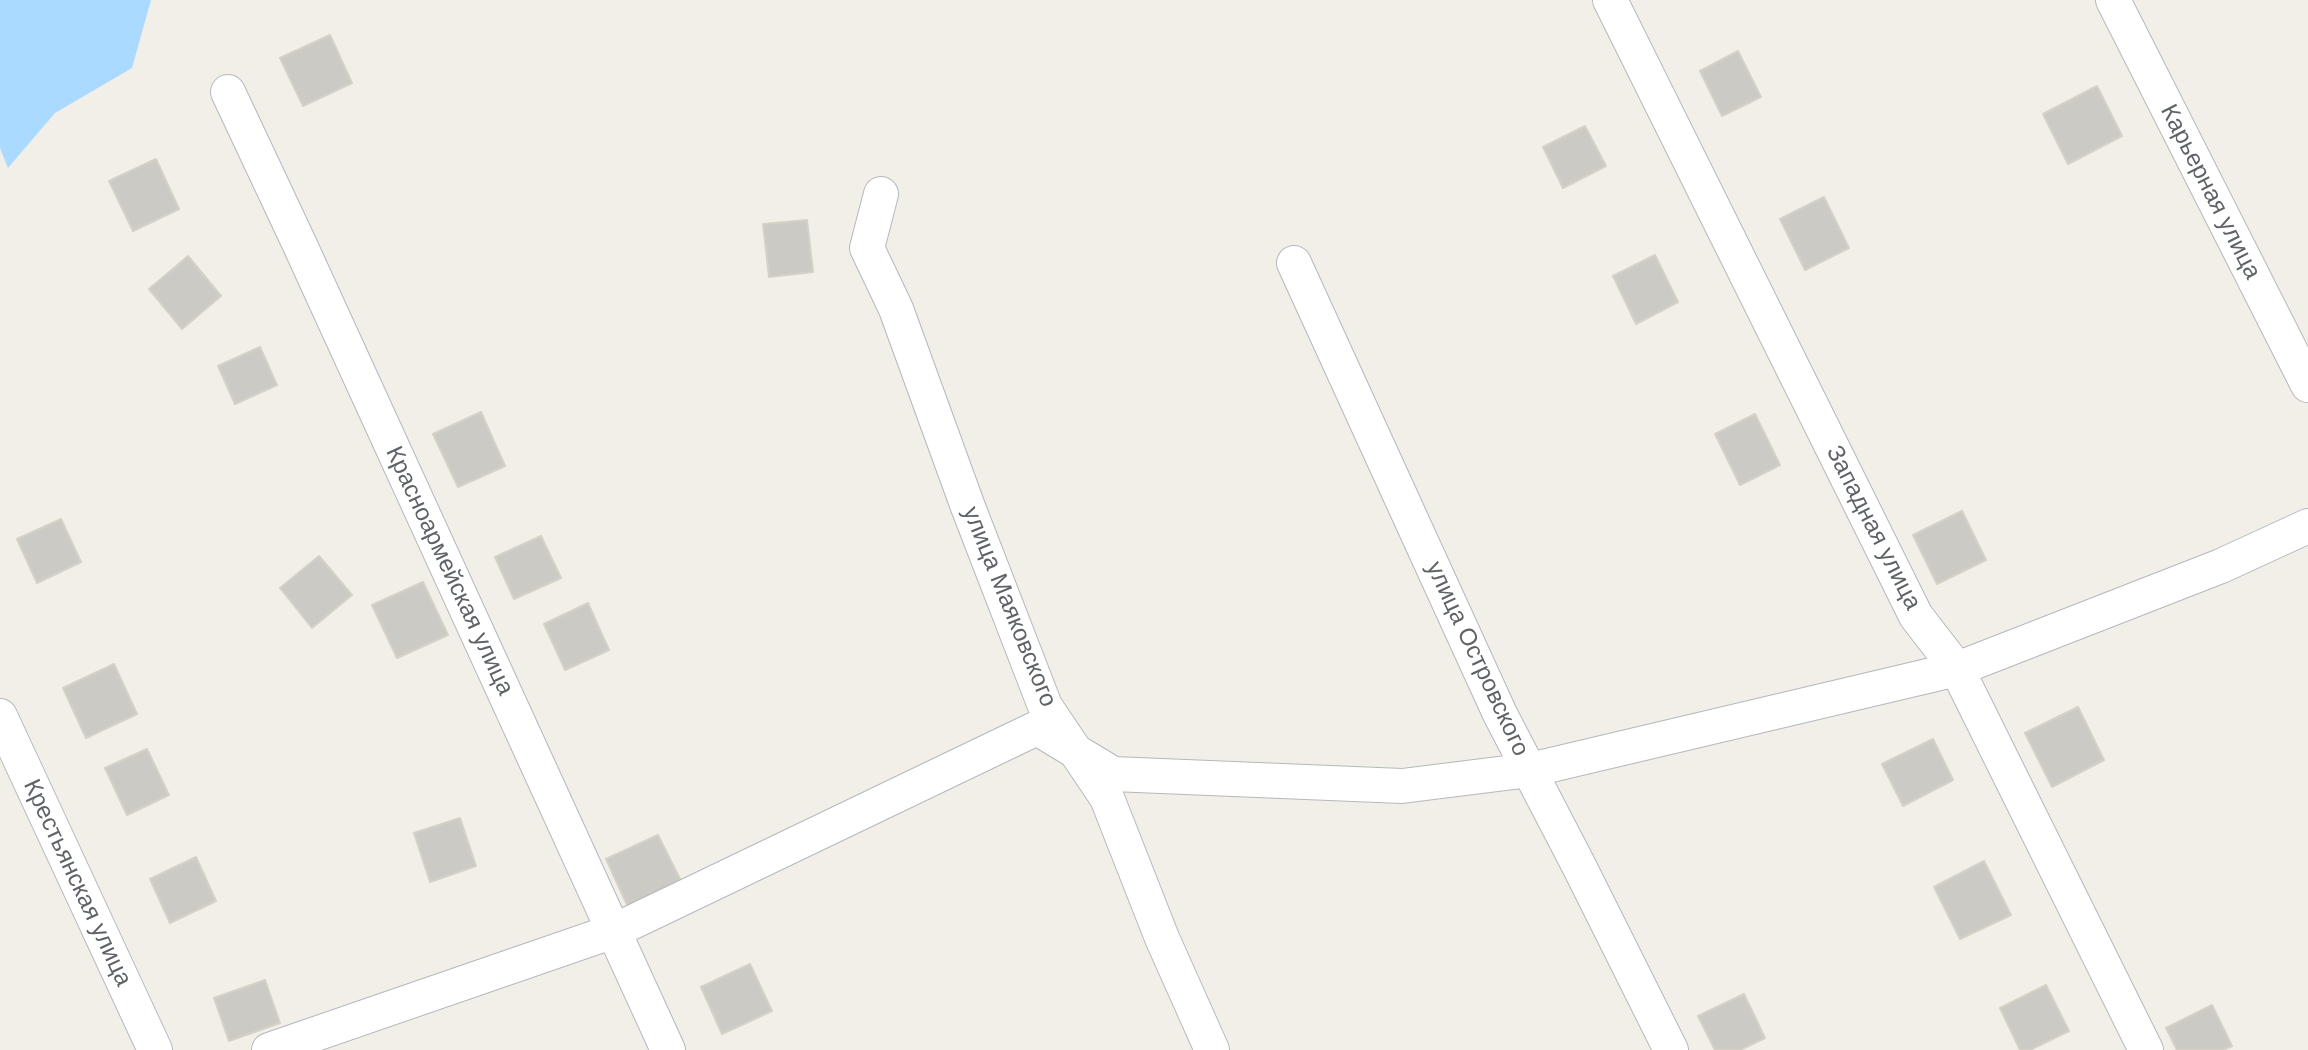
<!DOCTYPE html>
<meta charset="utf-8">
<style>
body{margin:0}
canvas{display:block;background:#f1efe8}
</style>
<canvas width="2308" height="1050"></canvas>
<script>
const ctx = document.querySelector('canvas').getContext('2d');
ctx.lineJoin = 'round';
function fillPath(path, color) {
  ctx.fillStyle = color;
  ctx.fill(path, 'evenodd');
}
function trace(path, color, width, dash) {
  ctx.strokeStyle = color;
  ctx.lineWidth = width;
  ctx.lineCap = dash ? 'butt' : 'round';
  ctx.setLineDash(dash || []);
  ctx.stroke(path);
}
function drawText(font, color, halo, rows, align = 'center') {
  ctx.font = font + ' Helvetica,sans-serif';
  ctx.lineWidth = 8;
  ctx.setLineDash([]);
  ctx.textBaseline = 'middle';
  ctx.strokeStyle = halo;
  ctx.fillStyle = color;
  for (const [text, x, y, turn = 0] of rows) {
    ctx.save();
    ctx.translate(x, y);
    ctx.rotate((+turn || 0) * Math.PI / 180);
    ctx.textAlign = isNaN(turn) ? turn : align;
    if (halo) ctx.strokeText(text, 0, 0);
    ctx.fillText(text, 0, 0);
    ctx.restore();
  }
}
const water = new Path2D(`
 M0,0H151L132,68L55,113L8,168L0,148Z`);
const building = new Path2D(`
 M330,35L352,83L303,106L280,58Z
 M1738,51L1761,97L1722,116L1700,71Z
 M2097,86L2122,136L2068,164L2043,114Z
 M1585,126L1606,166L1563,188L1543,147Z
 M156,159L179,209L133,231L109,181Z
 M1824,197L1849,248L1805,270L1780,219Z
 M807,220L813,272L769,277L763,224Z
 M1655,255L1678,302L1636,324L1613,276Z
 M188,256L221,296L182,329L149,289Z
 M260,347L277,385L235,404L218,366Z
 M481,412L505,466L458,487L433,434Z
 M1755,414L1780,465L1740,485L1715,434Z
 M1962,511L1986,560L1937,584L1913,535Z
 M61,519L81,562L37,583L17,539Z
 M541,536L561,578L514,599L495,557Z
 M319,556L352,595L312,628L280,588Z
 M423,582L448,635L397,658L372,605Z
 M588,603L609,650L565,670L544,624Z
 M114,664L137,714L86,738L63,688Z
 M2078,707L2104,760L2052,787L2025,733Z
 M1933,739L1953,780L1903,806L1882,764Z
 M147,749L169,795L127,815L105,768Z
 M460,818L476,866L430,882L414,833Z
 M658,835L681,881L628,907L606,859Z
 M196,857L216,901L170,923L150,879Z
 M1984,861L2011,915L1960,939L1934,887Z
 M750,964L772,1011L722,1034L701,987Z
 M265,980L280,1023L229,1041L214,998Z
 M2046,985L2069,1031L2030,1050H2020L2000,1008Z
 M1744,994L1765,1038L1740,1050H1715L1698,1016Z
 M2212,1005L2232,1046L2223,1050H2177L2166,1028Z`);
const minor = new Path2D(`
 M1610,0L1916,616L1957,669L2146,1050
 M2113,0L2308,385
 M228,92L299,243L668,1050
 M881,194L867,248L896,309L968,507L1045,706L1107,798L1162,938L1212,1050
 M1294,263L1500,714L1579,866L1671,1050
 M0,716L155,1050
 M269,1050L614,931L1037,728L1113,774L1402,786L1530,770L1957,669L2221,566L2308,526`);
const streetNames = [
 ["Карьерная улица",2210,192,63],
 ["Западная улица",1873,528,63],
 ["Красноармейская улица",449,571,65],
 ["улица Маяковского",1009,607,68],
 ["улица Островского",1477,659,65],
 ["Крестьянская улица",77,883,65]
];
fillPath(water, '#aadaff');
fillPath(building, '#cccac5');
trace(building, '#d6d1c6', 2);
trace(minor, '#b5b8bc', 36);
trace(minor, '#fff', 34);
drawText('24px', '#5f6368', '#fff', streetNames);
</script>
